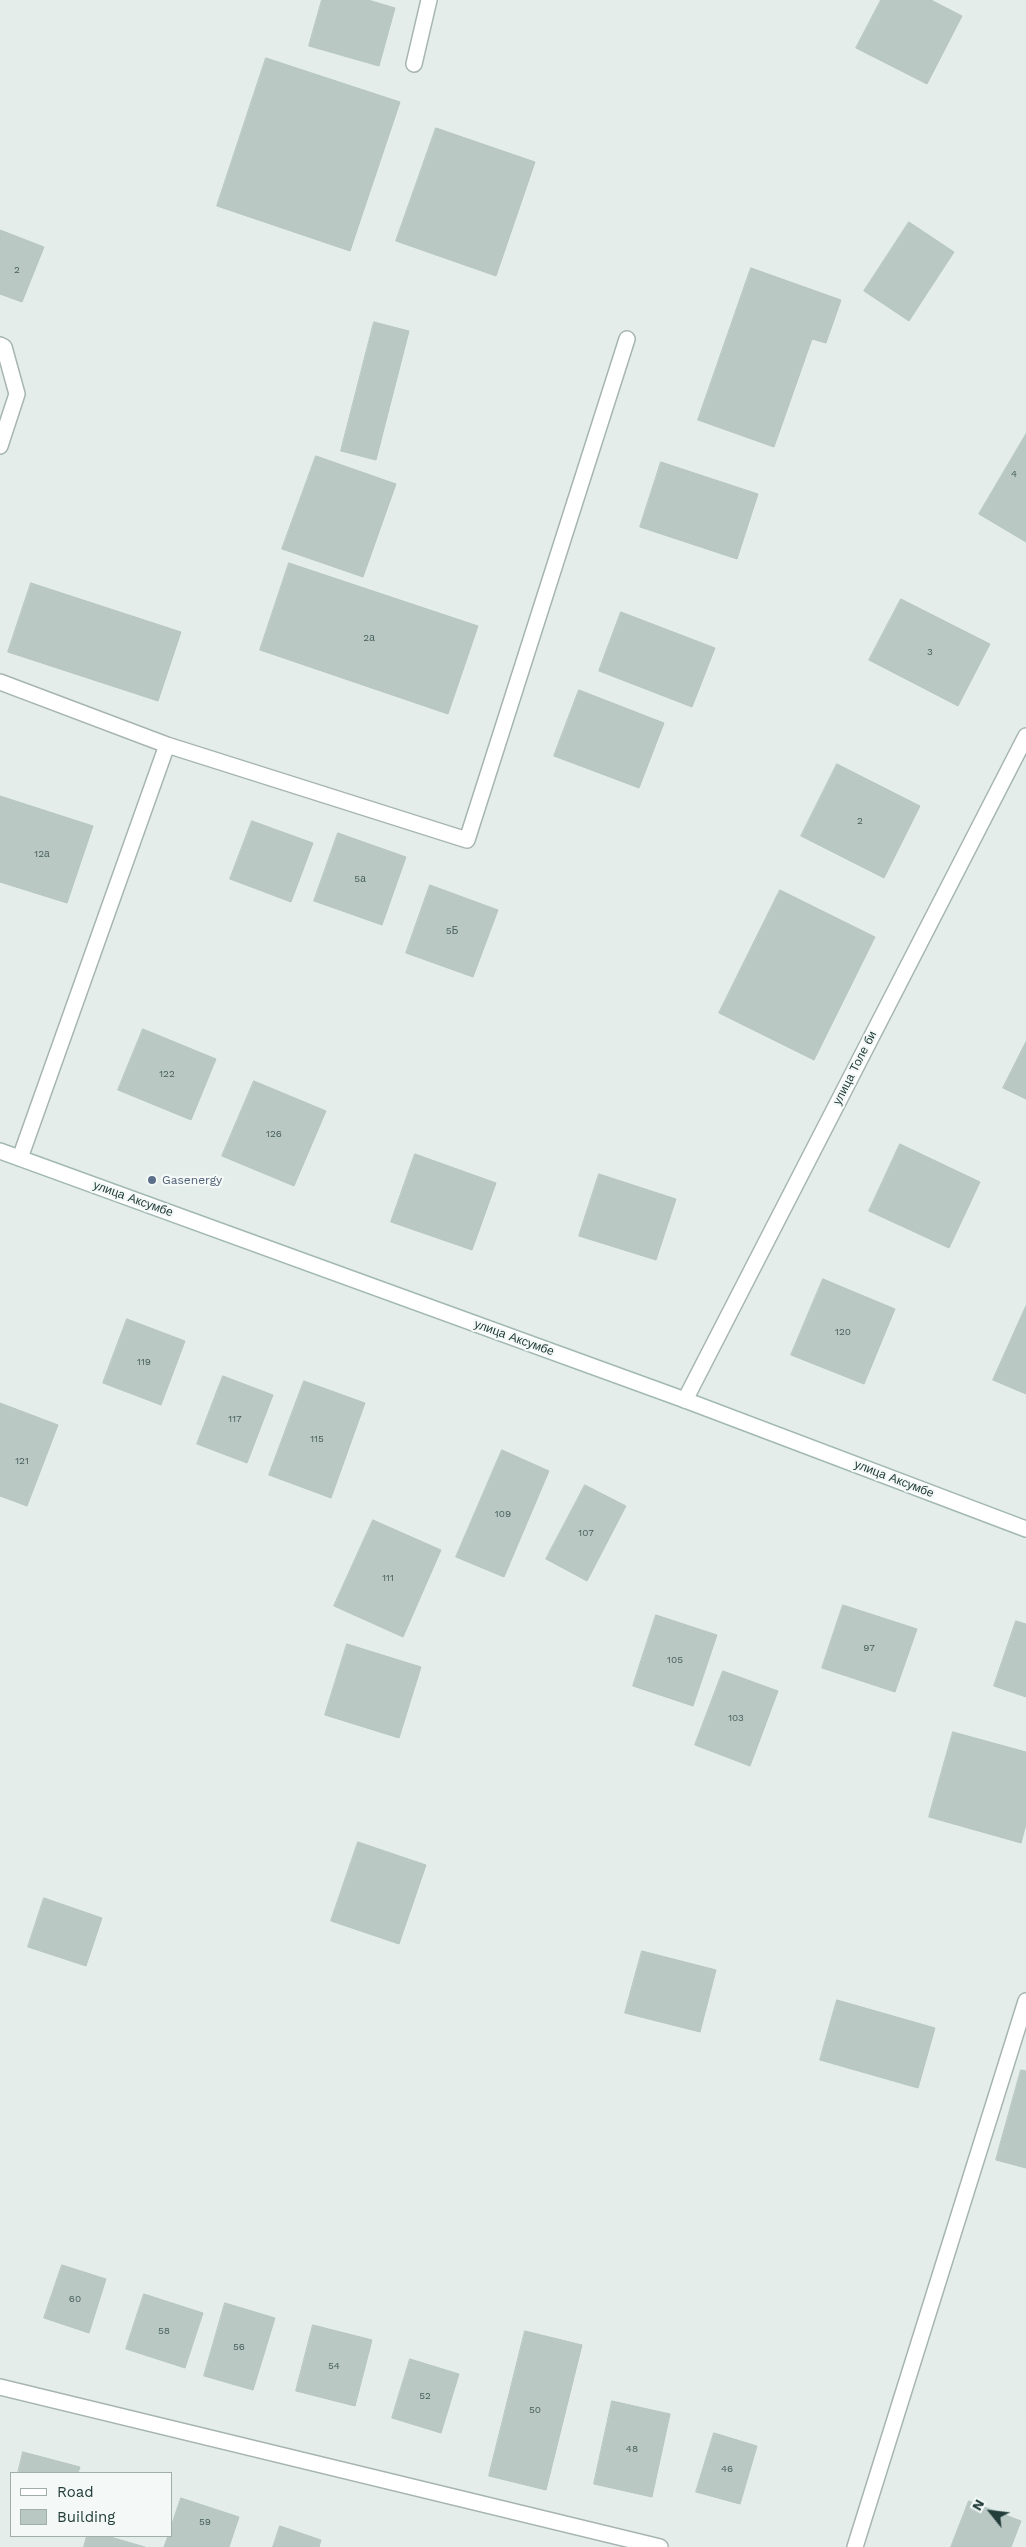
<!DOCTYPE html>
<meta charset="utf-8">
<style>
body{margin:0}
#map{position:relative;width:1026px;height:2547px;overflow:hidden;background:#e4edea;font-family:"Work Sans",sans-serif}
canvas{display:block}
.legend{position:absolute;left:10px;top:2472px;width:162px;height:65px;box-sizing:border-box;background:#f4f9f7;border:1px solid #a0aeab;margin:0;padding:6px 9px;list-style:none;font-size:15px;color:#233e3a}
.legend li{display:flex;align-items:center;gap:10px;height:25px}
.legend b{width:25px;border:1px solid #a0aeab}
.north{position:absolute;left:966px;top:2487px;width:50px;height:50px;-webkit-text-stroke:4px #f4f9f7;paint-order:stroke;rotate:299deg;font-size:14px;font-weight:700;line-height:20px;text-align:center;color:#233e3a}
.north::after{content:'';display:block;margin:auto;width:18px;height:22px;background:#233e3a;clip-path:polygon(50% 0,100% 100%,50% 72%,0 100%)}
</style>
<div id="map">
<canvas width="1026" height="2547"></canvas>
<ul class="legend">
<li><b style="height:6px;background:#fff"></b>Road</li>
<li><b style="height:14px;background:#b9c8c3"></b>Building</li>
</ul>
<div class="north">N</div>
</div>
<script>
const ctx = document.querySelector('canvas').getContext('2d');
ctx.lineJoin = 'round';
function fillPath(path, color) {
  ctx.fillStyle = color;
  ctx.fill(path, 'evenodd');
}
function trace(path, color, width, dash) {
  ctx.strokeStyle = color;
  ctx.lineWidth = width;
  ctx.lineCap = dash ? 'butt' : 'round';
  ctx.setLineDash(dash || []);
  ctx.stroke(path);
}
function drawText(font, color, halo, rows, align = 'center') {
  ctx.font = font + ' "Work Sans",sans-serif';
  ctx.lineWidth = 4.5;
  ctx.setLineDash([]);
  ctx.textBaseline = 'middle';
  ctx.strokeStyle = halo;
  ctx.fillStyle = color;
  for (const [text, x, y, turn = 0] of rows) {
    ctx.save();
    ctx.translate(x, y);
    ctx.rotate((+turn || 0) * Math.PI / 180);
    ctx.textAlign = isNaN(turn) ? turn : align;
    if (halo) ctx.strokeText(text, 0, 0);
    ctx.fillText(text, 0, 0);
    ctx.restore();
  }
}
const building = new Path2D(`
 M322,0H368L395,8L379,66L309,46Z
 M881,0H931L962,16L927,84L856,48Z
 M266,58L400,102L350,251L217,206Z
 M436,128L535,162L496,276L396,241Z
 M909,222L954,252L909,321L864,291Z
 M0,230L44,247L22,302L0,294Z
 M751,268L841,300L826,343L812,339L774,447L698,420Z
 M374,322L409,331L376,460L341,451Z
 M1026,434V542L979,514Z
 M316,456L396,484L363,577L282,549Z
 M661,462L758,494L737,559L640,527Z
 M289,563L478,626L448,714L260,650Z
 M31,583L181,632L158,701L8,652Z
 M901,599L990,644L958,706L869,660Z
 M621,612L715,648L692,707L599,671Z
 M579,690L664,723L639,788L554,756Z
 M837,764L920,806L884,878L801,836Z
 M0,796L93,826L67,903L0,882Z
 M252,821L313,843L291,902L230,879Z
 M338,833L406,857L382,925L314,901Z
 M430,885L498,910L473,977L406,953Z
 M780,890L875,937L814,1060L719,1013Z
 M143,1029L216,1059L191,1120L118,1090Z
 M1026,1042V1099L1003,1088Z
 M254,1081L326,1111L294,1186L222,1156Z
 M900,1144L980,1182L949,1248L869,1211Z
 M415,1154L496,1183L472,1250L391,1222Z
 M599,1174L676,1199L656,1260L579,1236Z
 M823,1279L895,1309L864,1384L791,1355Z
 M1026,1306V1394L993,1380Z
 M127,1319L185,1341L161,1405L103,1383Z
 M223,1376L273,1395L247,1463L197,1444Z
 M304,1381L365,1403L331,1498L269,1475Z
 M0,1403L58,1425L27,1506L0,1496Z
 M502,1450L549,1471L504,1577L456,1557Z
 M585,1485L626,1506L587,1581L546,1559Z
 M373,1520L441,1550L403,1637L334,1606Z
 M843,1605L917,1629L895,1692L822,1668Z
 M656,1615L717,1635L693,1706L633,1686Z
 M1016,1621L1026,1624V1697L994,1686Z
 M347,1644L421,1667L399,1738L325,1715Z
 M723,1671L778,1691L750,1766L695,1745Z
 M953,1732L1026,1752V1824L1021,1843L929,1817Z
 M358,1842L426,1865L399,1944L331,1921Z
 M44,1898L102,1918L86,1966L28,1947Z
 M642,1951L716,1970L700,2032L625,2013Z
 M837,2000L935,2028L918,2088L820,2060Z
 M1021,2070L1026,2071V2168L996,2160Z
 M62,2265L106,2279L89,2333L44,2318Z
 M144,2294L203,2313L185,2368L126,2349Z
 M225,2303L275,2318L253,2390L204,2376Z
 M313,2325L372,2340L355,2406L296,2391Z
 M525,2331L582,2345L546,2490L489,2476Z
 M410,2359L459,2374L441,2433L392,2418Z
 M612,2401L670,2414L652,2497L594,2484Z
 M714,2433L757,2446L740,2504L696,2492Z
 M23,2452L80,2467L78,2473H18Z
 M181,2498L239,2517L229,2547H164L168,2536H171V2527Z
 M969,2501L1021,2521L1011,2547H951Z
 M280,2526L321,2540L319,2547H273Z
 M87,2536H107L145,2547H84Z`);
const service = new Path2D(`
 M414,64L429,0
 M0,345L4,347L17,394L0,446
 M0,682L167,745
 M20,1158L167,745L467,840L627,339`);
const minor = new Path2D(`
 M685,1400L1026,736
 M0,2387L660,2547
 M855,2547L1026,2001`);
const secondary = new Path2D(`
 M0,1151L685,1400L1026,1529`);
const markers = [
 [152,1180,5,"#5c6f8a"]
];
const numberNames = [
 ["2",17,270],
 ["4",1014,474],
 ["2а",369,638],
 ["3",930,652],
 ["2",860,821],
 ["12а",42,854],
 ["5а",360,879],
 ["5Б",452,931],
 ["122",167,1074],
 ["126",274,1134],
 ["120",843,1332],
 ["119",144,1362],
 ["117",235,1419],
 ["115",317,1439],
 ["121",22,1461],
 ["109",503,1514],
 ["107",586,1533],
 ["111",388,1578],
 ["97",869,1648],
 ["105",675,1660],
 ["103",736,1718],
 ["60",75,2299],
 ["58",164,2331],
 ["56",239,2347],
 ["54",334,2366],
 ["52",425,2396],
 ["50",535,2410],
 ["48",632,2449],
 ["46",727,2469],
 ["59",205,2522]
];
const streetNames = [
 ["улица Толе би",855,1068,-63],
 ["улица Аксумбе",133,1199,20],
 ["улица Аксумбе",514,1338,20],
 ["улица Аксумбе",894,1479,21]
];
const serviceNames = [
 ["Gasenergy",162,1180]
];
fillPath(building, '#b9c8c3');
trace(building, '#b6c6c2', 1);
trace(service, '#a6b5b2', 18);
trace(minor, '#a6b5b2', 18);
trace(secondary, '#a2b8b3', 18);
trace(service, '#fff', 15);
trace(minor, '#fff', 15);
trace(secondary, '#fff', 15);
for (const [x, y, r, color] of markers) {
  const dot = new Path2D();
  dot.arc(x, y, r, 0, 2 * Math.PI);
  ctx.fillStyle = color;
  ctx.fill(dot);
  trace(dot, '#f4f9f7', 2);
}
drawText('10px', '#48605c', null, numberNames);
drawText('12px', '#233e3a', '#f4f9f7', streetNames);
drawText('12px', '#4e5e75', '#f4f9f7', serviceNames, 'left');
</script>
